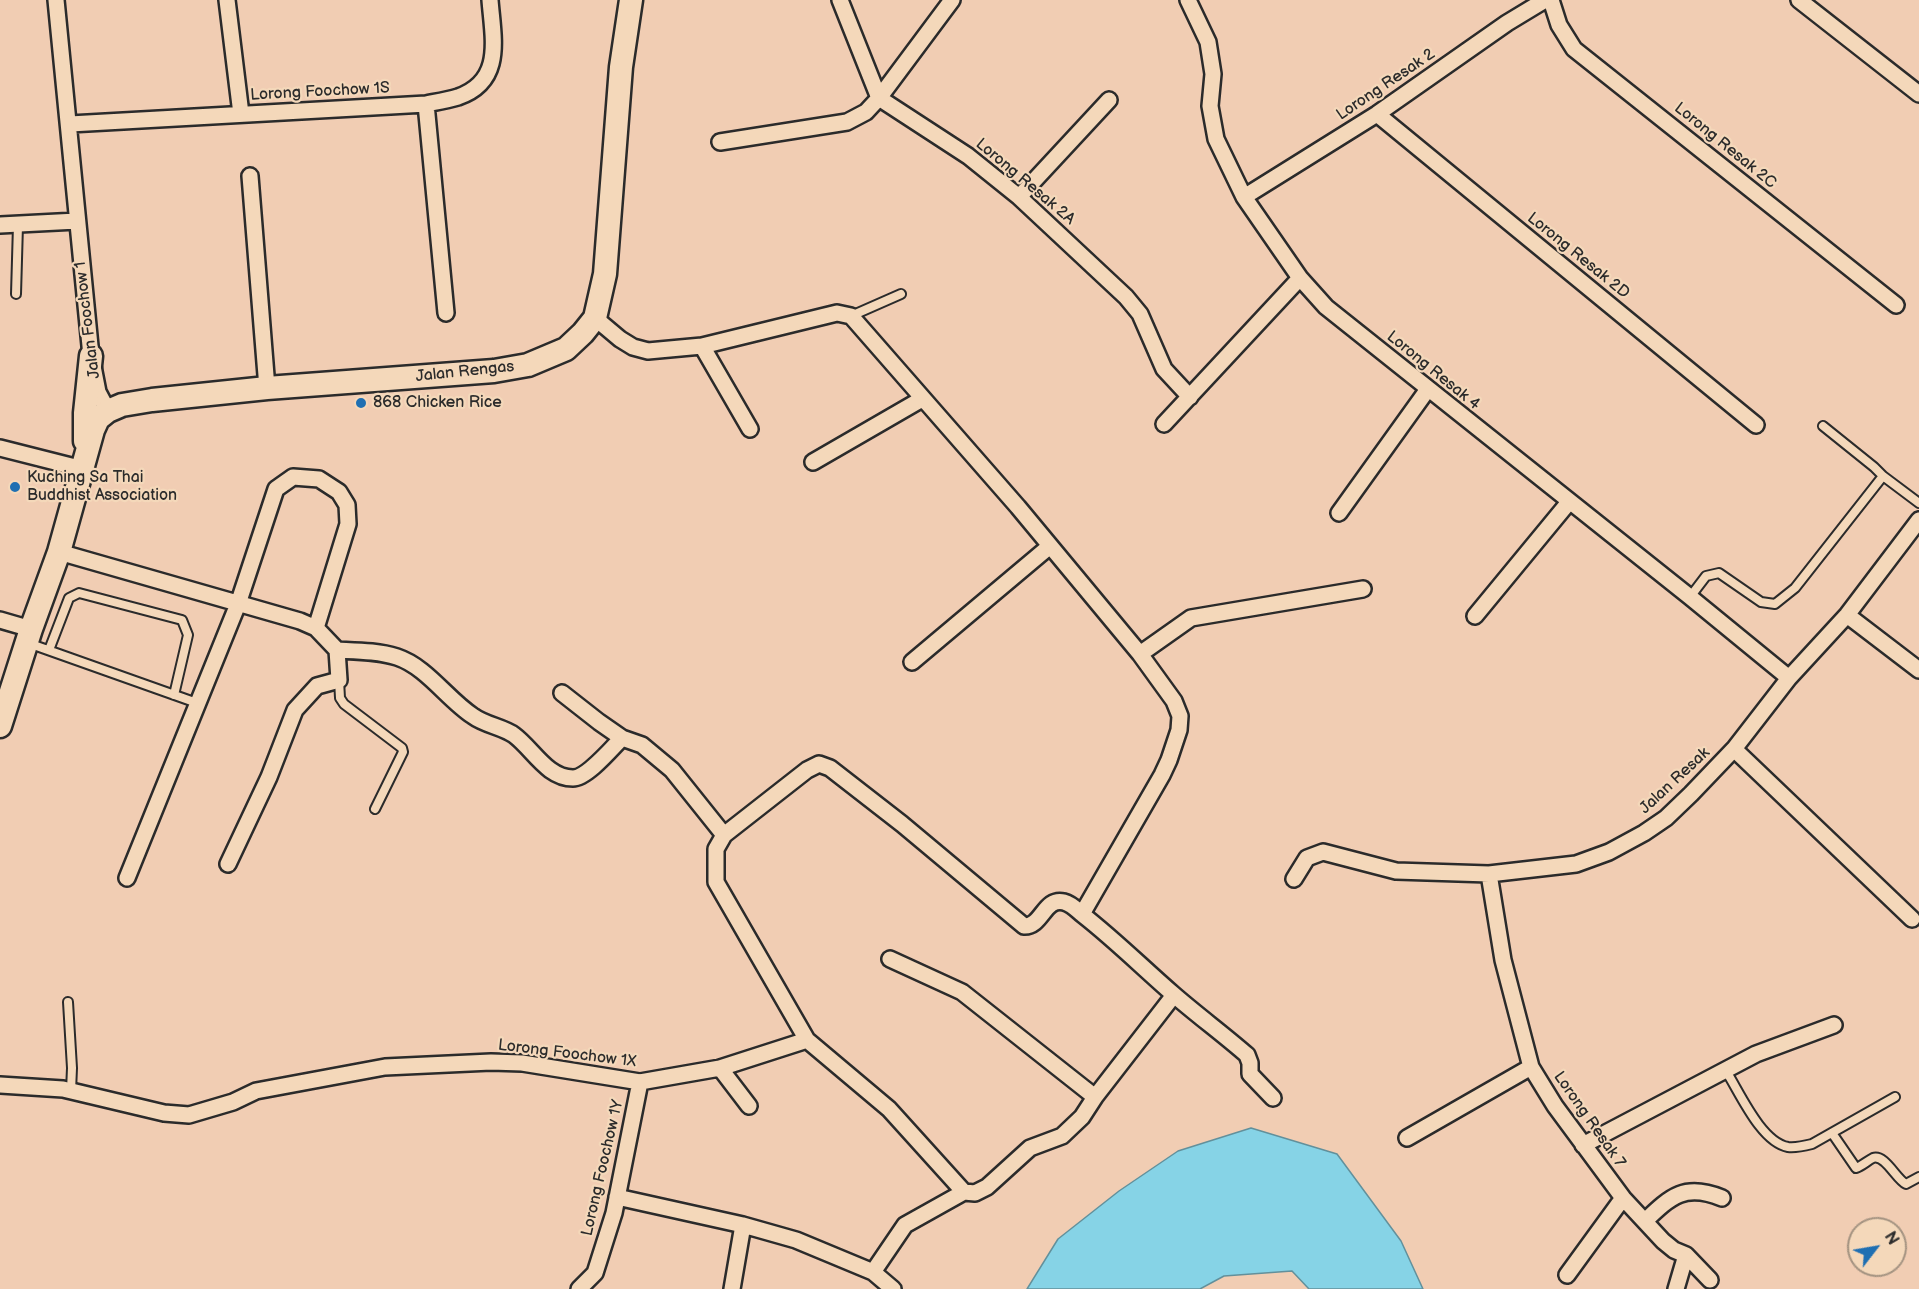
<!DOCTYPE html>
<style>
body{margin:0}
#map{position:relative;width:1919px;height:1289px;overflow:hidden;background:#f1cdb3;font-family:"Balsamiq Sans",sans-serif}
canvas{display:block}
.north{position:absolute;left:1847px;top:1217px;width:60px;height:60px;box-sizing:border-box;background:#f4d8ba;border:2px solid #a49381;border-radius:50%;rotate:59deg;font-size:16px;font-weight:700;line-height:24px;text-align:center;color:#2b2b2b}
.north::after{content:'';display:block;margin:auto;width:21px;height:27px;background:#1f6fb2;clip-path:polygon(50% 0,100% 100%,50% 72%,0 100%)}
</style>
<div id="map">
<canvas width="1919" height="1289"></canvas>
<div class="north">N</div>
</div>
<script>
const ctx = document.querySelector('canvas').getContext('2d');
ctx.lineJoin = 'round';
function fillPath(path, color) {
  ctx.fillStyle = color;
  ctx.fill(path, 'evenodd');
}
function trace(path, color, width, dash) {
  ctx.strokeStyle = color;
  ctx.lineWidth = width;
  ctx.lineCap = dash ? 'butt' : 'round';
  ctx.setLineDash(dash || []);
  ctx.stroke(path);
}
function drawText(font, color, halo, rows, align = 'center') {
  ctx.font = font + ' "Balsamiq Sans",sans-serif';
  ctx.lineWidth = 4.5;
  ctx.setLineDash([]);
  ctx.textBaseline = 'middle';
  ctx.strokeStyle = halo;
  ctx.fillStyle = color;
  for (const [text, x, y, turn = 0] of rows) {
    ctx.save();
    ctx.translate(x, y);
    ctx.rotate((+turn || 0) * Math.PI / 180);
    ctx.textAlign = isNaN(turn) ? turn : align;
    if (halo) ctx.strokeText(text, 0, 0);
    ctx.fillText(text, 0, 0);
    ctx.restore();
  }
}
const water = new Path2D(`
 M1251,1128L1337,1154L1401,1241L1423,1289H1309L1292,1271L1224,1276L1200,1289H1027L1058,1239L1119,1191L1178,1151Z`);
const lane = new Path2D(`
 M16,294L18,225
 M851,316L901,294
 M1883,476L1919,503
 M1690,597L1706,576L1719,573L1761,602L1775,604L1795,588L1883,476L1874,467L1823,426
 M28,643L197,703
 M49,650L69,598L79,593L182,620L188,635L174,695
 M339,680L340,698L344,704L402,748L403,752L375,809
 M68,1002L72,1068L71,1091
 M1726,1071C1740,1093 1761,1142 1788,1147C1796,1148 1804,1146 1812,1144L1895,1097
 M1832,1133L1856,1168C1862,1166 1867,1161 1873,1158C1885,1154 1896,1179 1906,1184L1919,1177`);
const street = new Path2D(`
 M56,0L91,356L98,392L108,411
 M227,0L241,114
 M840,0L879,98L968,156L1019,197L1126,297L1140,314L1164,369L1190,397
 M1188,0L1208,42L1213,74L1210,106L1216,139L1244,197L1300,278L1326,307L1690,597L1789,678
 M1551,0L1559,25L1574,49L1896,305
 M1799,0L1919,94
 M426,104L446,313
 M1377,114L1756,425
 M70,124L426,104C436,102 448,100 458,97C504,81 493,39 490,0
 M720,142L847,122L866,112L879,98L952,0
 M250,176L267,388
 M1019,197L1109,100
 M1244,197L1377,114L1507,23L1545,0
 M0,225L77,221
 M595,318L620,339L633,347L648,351L702,346L837,313L851,316L1018,507L1140,654L1174,701L1180,716L1179,730L1169,760L1162,775L1082,914
 M702,346L750,429
 M1164,424L1300,278
 M0,448L83,469
 M813,462L922,399
 M1339,513L1428,389
 M59,552L300,621L316,628L337,650C357,651 378,651 397,657C427,667 447,699 473,716C485,725 503,727 514,735C533,749 547,778 573,778C587,778 612,748 622,738
 M1847,615L1919,670
 M1475,616L1569,502
 M0,620L31,629
 M1140,654L1191,618L1363,589
 M912,662L1050,546
 M562,693L599,722L622,738L642,745L672,770L724,835L716,849V882L807,1040
 M1734,749L1912,919
 M724,835L807,770L819,764L830,768L902,824L1024,926C1042,927 1044,897 1064,902C1072,904 1078,911 1083,915C1115,940 1143,968 1173,994C1197,1015 1223,1034 1247,1055L1250,1063V1074L1273,1098
 M228,864L269,777L295,710L317,686L339,680L337,650
 M1489,874L1503,960L1531,1067L1555,1106L1623,1198L1663,1241L1674,1250L1686,1255L1710,1280
 M127,878L238,604L276,489L293,477L319,479L339,492L347,505L348,524L316,628
 M1294,879L1307,858L1323,852L1396,871L1489,874L1576,864L1609,852L1644,833L1666,818L1691,794L1734,749L1789,678L1847,615L1919,520
 M890,959L962,992L1095,1097
 M720,1068L749,1106
 M0,1085L63,1089L164,1113L189,1115L233,1102L256,1091L385,1067L491,1062L522,1063L640,1082L720,1068L807,1040L889,1109L964,1192
 M1407,1138L1531,1067
 M1583,1145L1756,1054L1834,1025
 M617,1197L743,1225L796,1240L873,1272L893,1289
 M1645,1221C1671,1196 1685,1183 1722,1198
 M873,1272L905,1225L964,1192L975,1193L987,1187L1030,1148L1062,1136L1082,1117L1095,1097L1174,995
 M1567,1275L1623,1198
 M579,1289L595,1273L614,1213L640,1082
 M732,1289L743,1225
 M1676,1289L1686,1255`);
const secondary = new Path2D(`
 M85,441V413L91,356
 M0,726L31,629L59,552L93,430L98,419L108,411L122,405L152,400L267,388L494,371L528,365L566,349L583,333L595,318L605,274L621,67L631,0`);
const markers = [
 [361,403,6,"#1f6fb2"],
 [15,487,6,"#1f6fb2"]
];
const streetNames = [
 ["Lorong Resak 2",1386,85,-34],
 ["Lorong Foochow 1S",320,92,-3],
 ["Lorong Resak 2C",1725,146,39],
 ["Lorong Resak 2A",1025,182,40],
 ["Lorong Resak 2D",1578,256,39],
 ["Jalan Foochow 1",88,320,-97],
 ["Lorong Resak 4",1433,371,39],
 ["Jalan Rengas",465,372,-6],
 ["Jalan Resak",1675,781,-43],
 ["Lorong Foochow 1X",567,1054,7],
 ["Lorong Resak 7",1589,1120,55],
 ["Lorong Foochow 1Y",603,1168,-77]
];
const poiNames = [
 ["868 Chicken Rice",373,403],
 ["Kuching Sa Thai",27,478],
 ["Buddhist Association",27,496]
];
fillPath(water, '#86d3e6');
trace(water, '#62909b', 1.5);
trace(lane, '#2b2b2b', 12);
trace(street, '#2b2b2b', 20);
trace(secondary, '#2b2b2b', 27);
trace(lane, '#f4d8ba', 8);
trace(street, '#f4d8ba', 15);
trace(secondary, '#f4d8ba', 22);
for (const [x, y, r, color] of markers) {
  const dot = new Path2D();
  dot.arc(x, y, r, 0, 2 * Math.PI);
  ctx.fillStyle = color;
  ctx.fill(dot);
  trace(dot, '#f4d8ba', 2);
}
drawText('16px', '#2b2b2b', '#f4d8ba', streetNames);
drawText('16px', '#2b2b2b', '#f4d8ba', poiNames, 'left');
</script>
